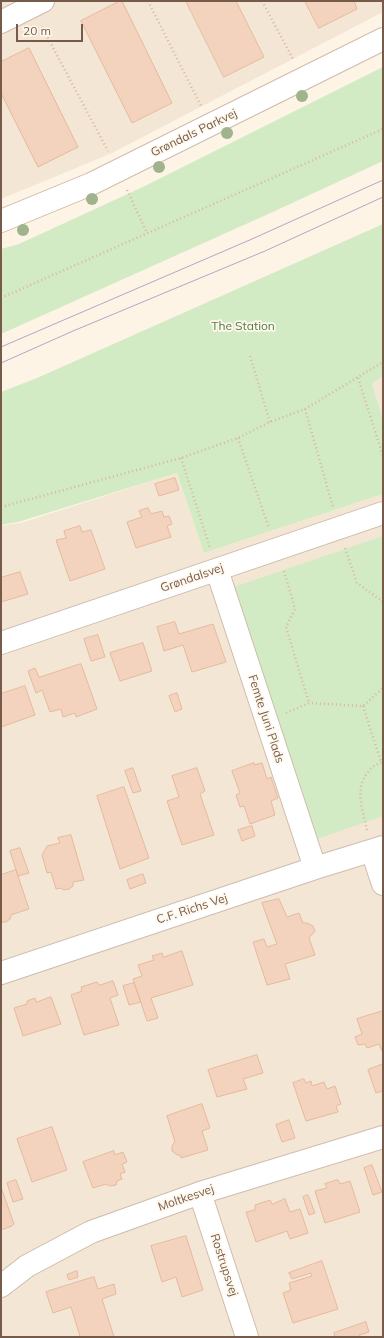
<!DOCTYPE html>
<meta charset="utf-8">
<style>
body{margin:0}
#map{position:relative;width:384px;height:1338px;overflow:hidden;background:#fdf4e6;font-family:Mulish,sans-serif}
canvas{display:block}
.frame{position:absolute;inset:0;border:2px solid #775b4a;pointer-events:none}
.scale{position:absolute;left:16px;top:24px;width:67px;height:18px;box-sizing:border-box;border:2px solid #775b4a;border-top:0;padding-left:5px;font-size:12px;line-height:14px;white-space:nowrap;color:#775b4a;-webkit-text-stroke:3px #fff8ed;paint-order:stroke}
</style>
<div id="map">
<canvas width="384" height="1338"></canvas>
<div class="frame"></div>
<div class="scale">20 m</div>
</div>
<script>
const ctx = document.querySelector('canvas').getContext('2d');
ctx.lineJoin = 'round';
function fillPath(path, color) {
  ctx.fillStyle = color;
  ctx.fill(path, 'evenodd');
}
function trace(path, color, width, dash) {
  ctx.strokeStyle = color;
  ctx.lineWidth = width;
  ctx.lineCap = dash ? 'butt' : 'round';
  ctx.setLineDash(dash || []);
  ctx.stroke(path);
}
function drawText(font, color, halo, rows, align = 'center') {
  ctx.font = font + ' Mulish,sans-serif';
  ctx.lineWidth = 3.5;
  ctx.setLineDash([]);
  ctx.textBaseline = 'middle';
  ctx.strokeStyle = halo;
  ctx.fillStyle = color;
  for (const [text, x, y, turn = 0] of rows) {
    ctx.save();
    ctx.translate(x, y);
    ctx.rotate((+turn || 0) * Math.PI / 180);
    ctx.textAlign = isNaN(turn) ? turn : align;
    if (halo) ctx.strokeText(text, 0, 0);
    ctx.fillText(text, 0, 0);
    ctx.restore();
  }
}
const residential = new Path2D(`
 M1,1H383V12L112,153L1,199Z
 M383,376V419L372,384Z
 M177,473L204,553L383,494V1337H1V526L24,522Z`);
const green = new Path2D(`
 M383,67V161L275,211L1,334V249L19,244L147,185Z
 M383,224V376L372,384L383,419V494L204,553L177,473L18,522L1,525V392L37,378Z
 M383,536V816L317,839L231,588Z`);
const building = new Path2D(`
 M120,1H122L172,103L132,123L81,21Z
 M186,1H236L264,57L224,77Z
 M305,1H354L357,9L319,28Z
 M29,48L78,147L38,167L1,93V62Z
 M175,478L179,490L159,496L155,484Z
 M148,508L151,514L162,511L164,517L169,516L172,524L167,526L171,537L136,548L127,522L142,517L139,511Z
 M80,526L82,532L91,530L105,569L70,581L56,540L66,538L64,531Z
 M20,572L28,594L1,602V578Z
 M175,622L179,634L213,624L226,662L192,672L183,645L164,651L157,627Z
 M98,635L105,657L91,661L84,639Z
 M143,643L152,671L120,681L110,653Z
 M81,664L97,709L76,717L75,713L63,717L61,709L50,712L42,690L36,693L28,671L35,668L39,677Z
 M25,686L35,715L1,727V694Z
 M177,693L182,709L175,712L169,696Z
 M254,763V765L262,763L267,779L271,777L278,798L271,801L275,815L250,824L244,806L240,807L236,795L240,793L232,771Z
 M133,768L141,791L133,793L125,771Z
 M197,768L205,791L200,794L214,835L182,845L167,801L179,797L172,776Z
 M124,787L149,858L120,869L97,796Z
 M252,826L255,836L242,841L238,830Z
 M71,835L84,880L73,882V886L69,889L64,890L60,888L56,889L51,872L47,873L42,855L47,846L60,843L58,838Z
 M20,848L29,873L18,876L10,851Z
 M16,870L29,909L11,915L10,919L6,922H2L1,921V875Z
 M143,874L146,883L130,889L127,880Z
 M279,899L287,917L299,913L303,923H307L313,926L315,931L309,938L315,955L285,964L290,979L267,985L253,942L264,939L267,947L277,944L262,903Z
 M182,951L193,985L151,998L158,1018L147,1021L133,979L142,976L138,965L154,960L152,956L162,953L163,957Z
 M113,981L118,995L110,998L119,1025L84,1035L71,995L82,991L81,987L97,982L99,985Z
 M134,983L141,1002L129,1005L123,986Z
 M51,997L61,1024L23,1036L14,1008L27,1004V1001L35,998L36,1002Z
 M383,1011V1053L379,1044L367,1048L365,1044L358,1045L355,1037L362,1034L357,1019Z
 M257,1055L263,1073L243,1079L247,1089L217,1097L208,1070Z
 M383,1064V1091L376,1093L368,1070Z
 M304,1079L306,1083L311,1081L312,1086L324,1082L327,1089L335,1086L341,1104L336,1106L338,1112L306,1121L293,1083Z
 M202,1104L210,1128L202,1131L208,1150L181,1158L180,1155H177L172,1151V1147L173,1144L175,1142L167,1116Z
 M289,1120L295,1138L282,1142L276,1125Z
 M52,1127L67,1170L32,1182L17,1139Z
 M114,1151L115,1155L123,1152L127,1162L122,1164L125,1172L120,1174L122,1179L117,1181L116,1185L110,1186L106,1184L93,1188L83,1162Z
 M372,1165L382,1192L373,1195L364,1168Z
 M16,1180L23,1199L13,1202L7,1183Z
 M338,1180L340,1184L350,1181L360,1212L325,1223L315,1191L327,1188L325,1184Z
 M1,1187L14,1224L12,1226L1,1230Z
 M308,1195L315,1213L309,1215L303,1197Z
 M285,1199L290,1212L300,1209L308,1233L290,1239L287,1231L256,1242L246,1212L255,1210V1205L270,1200L272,1204Z
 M186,1236L203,1290L182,1297L176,1277L162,1282L151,1246Z
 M322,1261L338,1309L293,1323L283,1293L291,1290L289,1283L312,1276L311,1273L292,1279L289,1273Z
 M77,1271L78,1277L69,1280L67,1275Z
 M94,1277L98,1289L114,1284L116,1294L102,1299L114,1337H77L80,1336L71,1307L53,1313L46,1292Z
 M366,1322L369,1332L359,1335L360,1337H335L334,1333Z`);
const path = new Path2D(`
 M148,1L201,106
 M262,1L293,59
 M42,27L108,151
 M127,190L147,233
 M1,298L383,129
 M250,356L270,422
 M358,378L383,456
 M305,409L333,507
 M238,438L269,528
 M181,458L210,548
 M1,507L181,458L238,438L270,422L305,409L383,362
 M345,548L357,583L382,601L383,605
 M284,571L295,609L286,627L309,703
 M363,706L381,762
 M286,713L309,703L363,706L383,688
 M367,830C363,811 354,789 368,772C372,767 377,763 383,762`);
const minor = new Path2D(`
 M1,22L43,1
 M1,221L91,184L383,39
 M217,570L315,868
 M1,643L383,513
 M372,851L383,884
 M1,973L315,868L383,847
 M200,1193L247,1337
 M1,1286L27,1266L91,1232L200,1193L383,1137`);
const tram = new Path2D(`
 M1,347L252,239L383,180
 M1,363L73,331L265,251L383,197`);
const trees = [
 [302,96],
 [227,133],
 [159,167],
 [92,199],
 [23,230]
];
const streetNames = [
 ["Grøndals Parkvej",194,133,-26],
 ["Grøndalsvej",192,578,-19],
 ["Femte Juni Plads",266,719,72],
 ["C.F. Richs Vej",192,909,-18],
 ["Moltkesvej",186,1198,-19],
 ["Rostrupsvej",224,1265,72]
];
const parkNames = [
 ["The Station",243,326]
];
fillPath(residential, '#f4e6d4');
fillPath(green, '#d3ebc4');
fillPath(building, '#f3d3bd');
trace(building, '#e6ba9d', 1);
trace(minor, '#cfbcac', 24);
trace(path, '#d8b6a0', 2.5, [1, 3]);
trace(minor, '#fff', 22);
trace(tram, '#b7a4c7', 1);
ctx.fillStyle = '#9fb38c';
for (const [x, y] of trees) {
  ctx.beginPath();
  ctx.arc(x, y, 6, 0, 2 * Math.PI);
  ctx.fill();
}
drawText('12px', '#775b4a', '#fff8ed', streetNames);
drawText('12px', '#527d42', '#fff8ed', parkNames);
</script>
